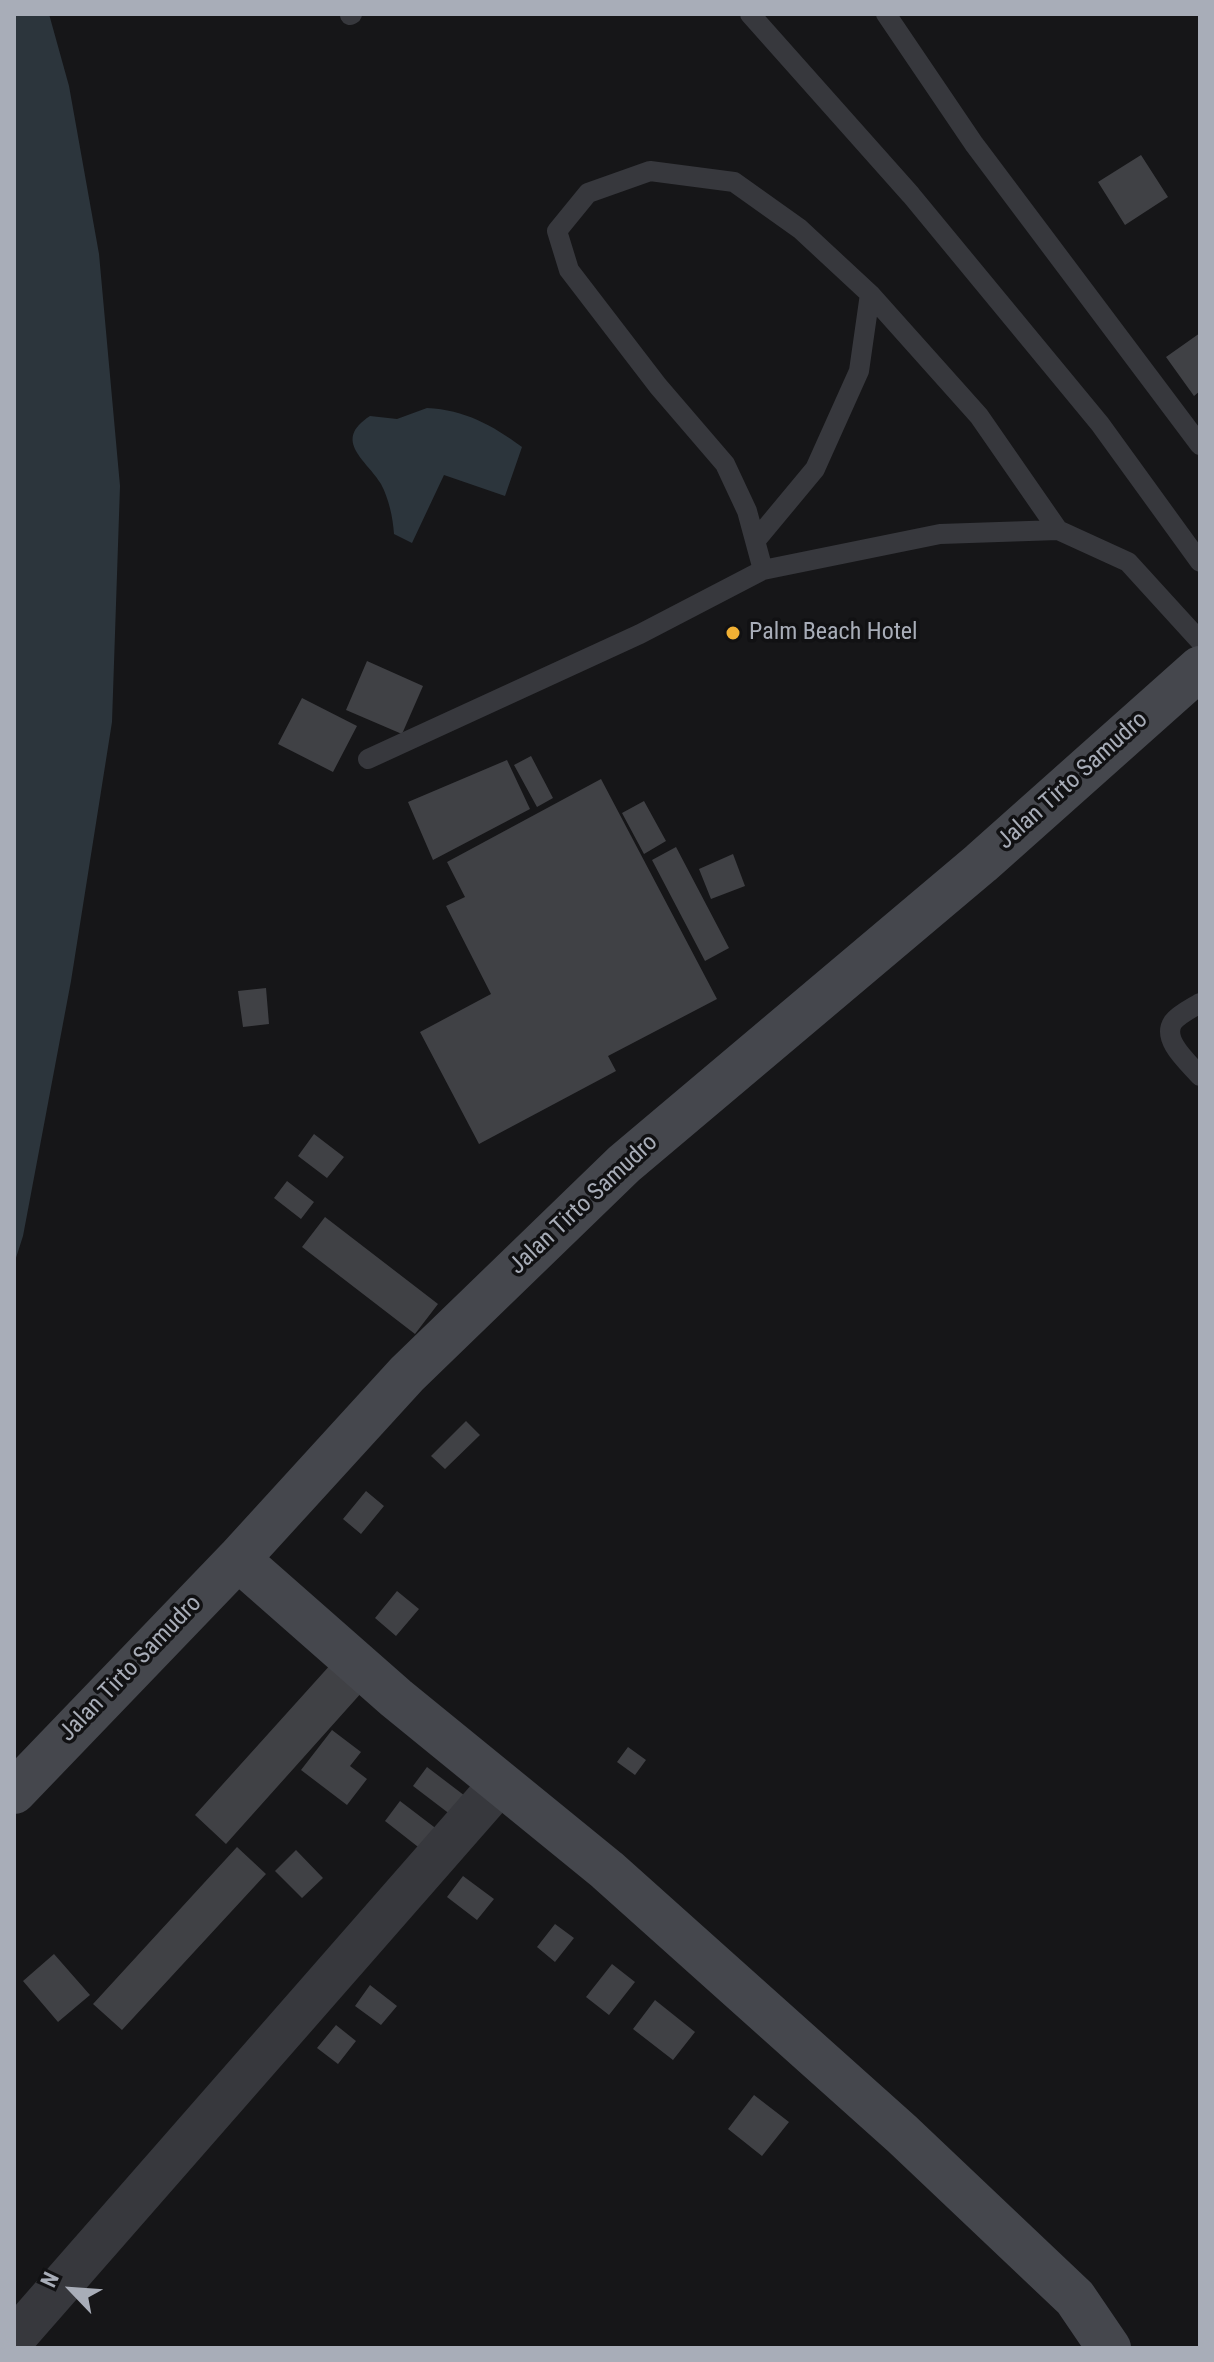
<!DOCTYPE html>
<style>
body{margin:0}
#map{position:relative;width:1214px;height:2362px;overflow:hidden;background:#161618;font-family:"Roboto Condensed",sans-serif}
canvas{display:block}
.frame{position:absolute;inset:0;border:16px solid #a8adb8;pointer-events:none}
.north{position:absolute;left:32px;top:2250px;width:80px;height:80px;-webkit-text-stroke:6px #111113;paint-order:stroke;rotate:295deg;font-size:22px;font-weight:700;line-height:32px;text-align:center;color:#a8adb8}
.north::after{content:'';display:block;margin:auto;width:28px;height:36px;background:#a8adb8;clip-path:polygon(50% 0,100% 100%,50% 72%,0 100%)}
</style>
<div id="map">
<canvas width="1214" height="2362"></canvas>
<div class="frame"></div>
<div class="north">N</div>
</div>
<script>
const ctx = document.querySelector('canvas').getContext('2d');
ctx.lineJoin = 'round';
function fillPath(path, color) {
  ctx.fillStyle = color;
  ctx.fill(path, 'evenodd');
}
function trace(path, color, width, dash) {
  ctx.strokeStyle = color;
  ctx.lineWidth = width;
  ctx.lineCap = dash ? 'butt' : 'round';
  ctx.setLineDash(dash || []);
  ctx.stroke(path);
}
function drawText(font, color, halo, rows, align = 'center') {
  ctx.font = font + ' "Roboto Condensed",sans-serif';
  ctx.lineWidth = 7;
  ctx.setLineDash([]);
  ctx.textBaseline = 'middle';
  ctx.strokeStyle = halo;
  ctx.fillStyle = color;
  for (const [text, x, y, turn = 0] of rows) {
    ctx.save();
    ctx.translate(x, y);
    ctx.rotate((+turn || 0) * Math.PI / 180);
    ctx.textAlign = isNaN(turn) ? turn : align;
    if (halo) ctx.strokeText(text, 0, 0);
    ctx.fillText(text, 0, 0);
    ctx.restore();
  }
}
const water = new Path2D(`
 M14,14H49L69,86L99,254L120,486L112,722L71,981L23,1236L14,1264Z
 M427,408C465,410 492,425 522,447L505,496L444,475L412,543L394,534C393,518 389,499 381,484C368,461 331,441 370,416L397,419Z`);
const building = new Path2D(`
 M1141,155L1168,197L1125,225L1098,182Z
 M1200,333V391L1194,396L1166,357Z
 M367,661L423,686L402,734L346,710Z
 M302,698L357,726L333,772L278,744Z
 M531,756L553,798L537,807L514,765Z
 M507,760L530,809L433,860L408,802Z
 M601,779L717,999L608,1056L616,1071L479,1144L420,1032L491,994L446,906L465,897L447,862Z
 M644,801L666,841L644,854L622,813Z
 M676,847L729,948L705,961L652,860Z
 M733,854L745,886L711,899L699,869Z
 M266,988L269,1024L243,1027L238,991Z
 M314,1134L344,1157L327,1178L298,1156Z
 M287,1181L314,1202L301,1219L274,1198Z
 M325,1217L438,1304L415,1334L302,1247Z
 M466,1421L480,1435L445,1469L431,1456Z
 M366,1491L384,1506L361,1534L343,1519Z
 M397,1591L419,1609L396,1636L375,1618Z
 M332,1663L363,1691L226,1844L195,1815Z
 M332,1730L361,1752L350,1766L367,1779L347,1805L301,1770Z
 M628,1747L646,1760L635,1775L617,1762Z
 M427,1767L469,1799L455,1818L413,1786Z
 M400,1801L438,1830L422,1850L385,1821Z
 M237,1847L266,1874L122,2030L93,2004Z
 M296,1850L323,1878L302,1898L275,1871Z
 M463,1876L494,1899L477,1920L447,1897Z
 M555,1924L574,1938L555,1962L537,1947Z
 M54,1954L90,1995L58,2022L23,1981Z
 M612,1964L635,1982L609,2015L586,1997Z
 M370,1985L397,2006L381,2025L355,2006Z
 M655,2000L695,2032L673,2060L633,2029Z
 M336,2025L356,2041L338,2064L317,2048Z
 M754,2095L789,2122L762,2156L728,2129Z`);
const lane = new Path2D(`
 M750,14L911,195L1100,424L1200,562
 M886,14L974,144L1200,445
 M350,15L352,14
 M756,540L815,469L859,371L870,294
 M763,570L747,511L725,464L658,386L569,270L557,231L588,193L650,171L734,182L800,229L870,294L979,416L1058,530
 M368,759L640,634L763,570L940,534L1058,530L1128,562L1200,641
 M1200,1003C1192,1008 1179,1014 1173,1022C1161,1040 1189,1063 1200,1076`);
const street = new Path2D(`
 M14,2339L499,1785`);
const secondary = new Path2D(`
 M238,1559L396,1698L607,1870L902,2134L1075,2298L1109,2348
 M14,1792L238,1559L407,1374L624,1164L981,863L1200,668`);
const markers = [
 [733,633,8,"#f2b134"]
];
const poiNames = [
 ["Palm Beach Hotel",749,633]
];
const streetNames = [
 ["Jalan Tirto Samudro",1073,781,-42],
 ["Jalan Tirto Samudro",584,1205,-43],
 ["Jalan Tirto Samudro",131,1669,-46]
];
fillPath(water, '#2c353c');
fillPath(building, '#404145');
trace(lane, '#37383d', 20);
trace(street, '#37383d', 42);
trace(secondary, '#45474d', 44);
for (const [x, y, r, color] of markers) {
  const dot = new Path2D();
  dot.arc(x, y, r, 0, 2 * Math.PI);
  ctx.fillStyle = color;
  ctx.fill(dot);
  trace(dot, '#111113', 3);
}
drawText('24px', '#a8adb8', '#111113', poiNames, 'left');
drawText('24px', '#a8adb8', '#111113', streetNames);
</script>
